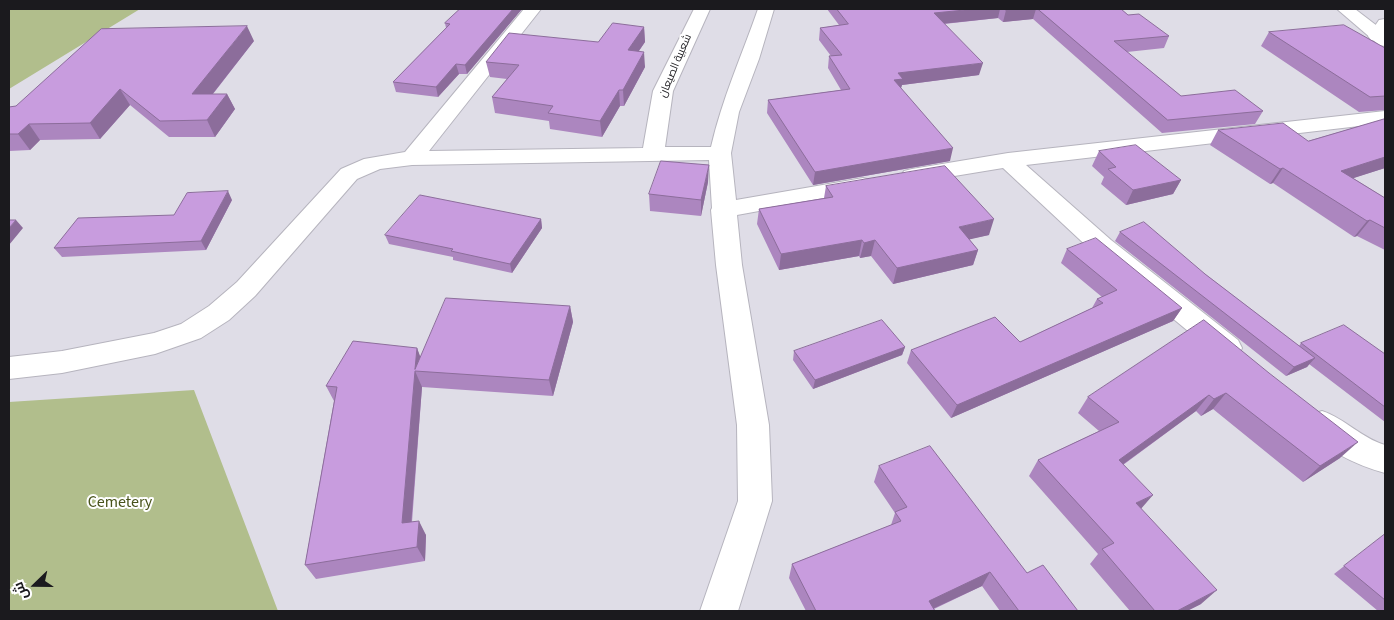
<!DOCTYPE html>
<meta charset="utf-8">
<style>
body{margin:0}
#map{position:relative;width:1394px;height:620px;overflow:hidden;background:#dfdde7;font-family:"Source Sans 3",Cairo,sans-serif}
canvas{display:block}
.frame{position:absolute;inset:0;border:10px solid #1b1a1e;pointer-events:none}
.north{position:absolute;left:10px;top:560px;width:50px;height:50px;-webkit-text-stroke:4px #fff;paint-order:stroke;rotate:248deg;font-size:14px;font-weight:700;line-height:20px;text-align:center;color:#1b1a1e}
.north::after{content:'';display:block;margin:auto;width:18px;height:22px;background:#1b1a1e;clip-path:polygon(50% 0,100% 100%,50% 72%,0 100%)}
</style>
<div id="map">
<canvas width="1394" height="620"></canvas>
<div class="frame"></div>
<div class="north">ش</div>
</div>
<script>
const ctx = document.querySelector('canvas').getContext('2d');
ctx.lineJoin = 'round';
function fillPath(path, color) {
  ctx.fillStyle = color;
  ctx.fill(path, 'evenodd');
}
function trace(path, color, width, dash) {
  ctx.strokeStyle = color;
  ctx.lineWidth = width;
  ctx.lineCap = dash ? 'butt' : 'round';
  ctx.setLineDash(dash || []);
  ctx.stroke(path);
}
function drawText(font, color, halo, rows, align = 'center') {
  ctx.font = font + ' "Source Sans 3",Cairo,sans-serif';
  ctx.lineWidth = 4;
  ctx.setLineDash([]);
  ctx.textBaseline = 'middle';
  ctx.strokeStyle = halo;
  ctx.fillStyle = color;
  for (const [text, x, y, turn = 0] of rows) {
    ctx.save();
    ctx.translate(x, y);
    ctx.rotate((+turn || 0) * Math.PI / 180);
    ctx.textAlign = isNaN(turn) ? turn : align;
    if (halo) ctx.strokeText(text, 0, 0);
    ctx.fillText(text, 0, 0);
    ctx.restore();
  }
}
const green = new Path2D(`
 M9,9H140L9,89Z
 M194,390L278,611H9V402Z`);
const street = new Path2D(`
 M524,9H541L429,151L643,148L653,91L694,9H710L673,91L665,147H711C722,99 742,55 758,9H774L759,59L739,112L731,153L736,200L863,178L871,180L875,185L871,190L863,192L737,215L742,265L769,425L772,501L738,611H700L738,501L737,425L716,265L711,210L712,208L709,160L412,165L380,169L357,179L255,296L229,320L201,338L155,354L62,373L9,379V357L62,351L154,333L181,324L209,306L237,282L341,169L364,159L405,152Z
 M1385,19V37L1383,40L1377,41L1371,40L1368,36L1379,20Z
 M1385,111V123L1026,165L1111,240L1238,340L1242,348L1238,356L1228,359L1218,356L1093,252L1003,168L912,183L904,181L901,176L904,171L912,169L1008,153Z
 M1322,411C1346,419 1361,438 1385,445V473C1359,466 1319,449 1306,424L1311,415Z`);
const secondary = new Path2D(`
 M1337,9H1355L1385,32V46L1379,45Z`);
const wall = new Path2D(`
 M460,9H522L467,74H459L438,97L396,92L393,82L446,28L445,23Z
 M827,9H1121L1128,15L1169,36L1164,48L1127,52L1181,96L1263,111L1255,124L1162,133L1033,19L1003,22L998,18L944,24L979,75L902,85L901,88L950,161L813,185L767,113L768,100L841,90L828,68L829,56H831L819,40L820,28L839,25Z
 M644,27L645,42L639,51L645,67L624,106H620L602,137L550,129L549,121L495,113L492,97L507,79L490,77L486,62L598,42Z
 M1269,32L1385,48V110L1359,112L1261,46Z
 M254,41L213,94H227L235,109L215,137H169L130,105L100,139L40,140L30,150L9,151V107L16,106Z
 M1385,118V168L1353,178L1385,198V250L1357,236L1354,237L1273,183L1270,184L1210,145L1218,130L1308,141L1384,119Z
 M1099,151L1181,180L1173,194L1126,205L1101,184L1104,177L1092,166Z
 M708,182L701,216L650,211L649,194Z
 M826,186L989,235L969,239L978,250L973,265L893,284L871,256L860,258L859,256L779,270L757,224L759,209L824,198Z
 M232,200L206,250L62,257L54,248L174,215Z
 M541,219L542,228L512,273L453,260V257L389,244L385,235Z
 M1120,232L1205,274L1299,346L1301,343L1385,354V422L1309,364L1307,367L1286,376L1115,241Z
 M1067,249L1182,308L1173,321L951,418L907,363L911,350L1020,342L1092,308L1097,299L1102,297L1061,263Z
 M570,306L573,322L553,396L422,387L412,522L426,535L425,561L316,579L305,565L334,401L326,386L417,348L420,357Z
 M1204,320L1340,458L1303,482L1213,409L1201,416L1196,411L1123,465L1141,509L1201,604L1187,611H1130L1090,564L1098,554L1029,476L1038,460L1099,431L1078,413L1088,397Z
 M905,347L902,355L813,389L793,360L794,351Z
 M879,466L1027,573L1078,611H1000L982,586L934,609L935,611H806L789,578L792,564L891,525L895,513L874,482Z
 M1385,534V611H1378L1334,574Z`);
const shadedWall = new Path2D(`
 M513,9H522L467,74L465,65Z
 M975,9H1000L998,18L931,25L934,13Z
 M1024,9H1036L1033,19L1003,22L1006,10Z
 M247,26L254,41L200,110L192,94Z
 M644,27L645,42L629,65L628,50Z
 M644,52L645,67L624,106L623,90Z
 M983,63L979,75L902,85L900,91L894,80L898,73Z
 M456,64L459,74L438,97L436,87Z
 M120,89L130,105L100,139L90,123Z
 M619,90L620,106L602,137L600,121Z
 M227,94L235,109L215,137L207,120Z
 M29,124L40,140L30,150L18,134Z
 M953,148L950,161L813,185L815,172Z
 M1385,157V168L1329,186L1341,171Z
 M709,165L708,182L701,216V200Z
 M1283,168L1273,183L1270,184L1280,169Z
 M1181,180L1173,194L1126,205L1133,190Z
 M228,191L232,200L206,250L201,241Z
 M541,219L542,228L512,273L510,264Z
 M994,219L989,235L954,243L959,227Z
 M16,220L23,228L9,245V228Z
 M1370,220L1357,236L1354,237L1367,221Z
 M862,240L859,256L779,270L781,254Z
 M875,240L871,256L860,258L864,243Z
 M978,250L973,265L893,284L897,268Z
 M570,306L573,322L553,396L549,380Z
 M1182,308L1173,321L951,418L957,405Z
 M905,347L902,355L813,389L815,380Z
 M417,348L423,364L415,369Z
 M1315,358L1307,367L1286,376L1294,367Z
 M415,371L422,387L410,538L402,523Z
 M1226,393L1213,409L1201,416L1214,399Z
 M1209,395L1196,411L1107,476L1119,460Z
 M1358,442L1340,458L1303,482L1320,466Z
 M1153,495L1140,510L1136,503Z
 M419,521L426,535L425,561L417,547Z
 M990,572L982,586L928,611L929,601Z
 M1217,590L1201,604L1187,611H1177Z`);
const building = new Path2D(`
 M460,9H513L465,65L456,64L436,87L393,82L450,24L445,23Z
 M837,9H975L934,13L983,63L898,73L903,79L894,80L953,148L815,172L768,100L850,89L829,56L842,55L820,28L848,24Z
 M1004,9H1024L1006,10Z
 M1038,9H1121L1128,15L1139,14L1169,36L1114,41L1181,96L1235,90L1263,111L1168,120Z
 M613,23L644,27L628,50L644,52L623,90H619L600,121L548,113L553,106L492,97L519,65L486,62L509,33L598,42Z
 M1344,25L1385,48V96L1370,97L1269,32Z
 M247,26L192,94H227L207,120L160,121L120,89L90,123L29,124L18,134H9V107L16,106L101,29Z
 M1385,119V157L1341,171L1385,198V228L1370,220L1367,221L1283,168L1280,169L1218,130L1283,123L1308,141Z
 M1136,145L1181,180L1133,190L1108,169L1116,167L1099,151Z
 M661,161L709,165L701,200L649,194Z
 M945,166L994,219L959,227L978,250L897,268L875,240L864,243L862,240L781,254L759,209L833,197L826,186Z
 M228,191L201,241L54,248L78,218L174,215L187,193Z
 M420,195L541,219L510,264L451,251L453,249L385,235Z
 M9,220H16L9,228Z
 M1144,222L1205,274L1315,358L1294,367L1120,232Z
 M1096,238L1182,308L957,405L911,350L995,317L1020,342L1103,303L1097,299L1117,290L1067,249Z
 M446,298L570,306L549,380L415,371L402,523L419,521L417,547L305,565L337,387L326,386L353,341L417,348L415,369Z
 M882,320L905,347L815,380L794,351Z
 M1204,320L1269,373L1358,442L1320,466L1226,393L1214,399L1209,395L1119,460L1153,495L1136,503L1217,590L1177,611H1155L1102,549L1114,543L1038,460L1119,422L1088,397Z
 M1344,325L1385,354V407L1301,343Z
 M930,446L1027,573L1043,565L1078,611H1019L990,572L929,601L935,611H816L792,564L901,521L895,512L907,507L879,466Z
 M1385,534V600L1344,566Z`);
const farStreetnames = [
 ["شعبية الصيعان",676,66,-67]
];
const nearParknames = [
 ["Cemetery",120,503]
];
fillPath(green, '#b1be8c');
trace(street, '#b6b4be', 2);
trace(secondary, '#b6b4be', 2);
fillPath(street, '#fff');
fillPath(secondary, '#fff');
fillPath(wall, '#ac86bf');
fillPath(shadedWall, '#8c6d9b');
fillPath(building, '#c89cde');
trace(building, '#8c6d9b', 1);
drawText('11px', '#1b1a1e', '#fff', farStreetnames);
drawText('16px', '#48531b', '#fff', nearParknames);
</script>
